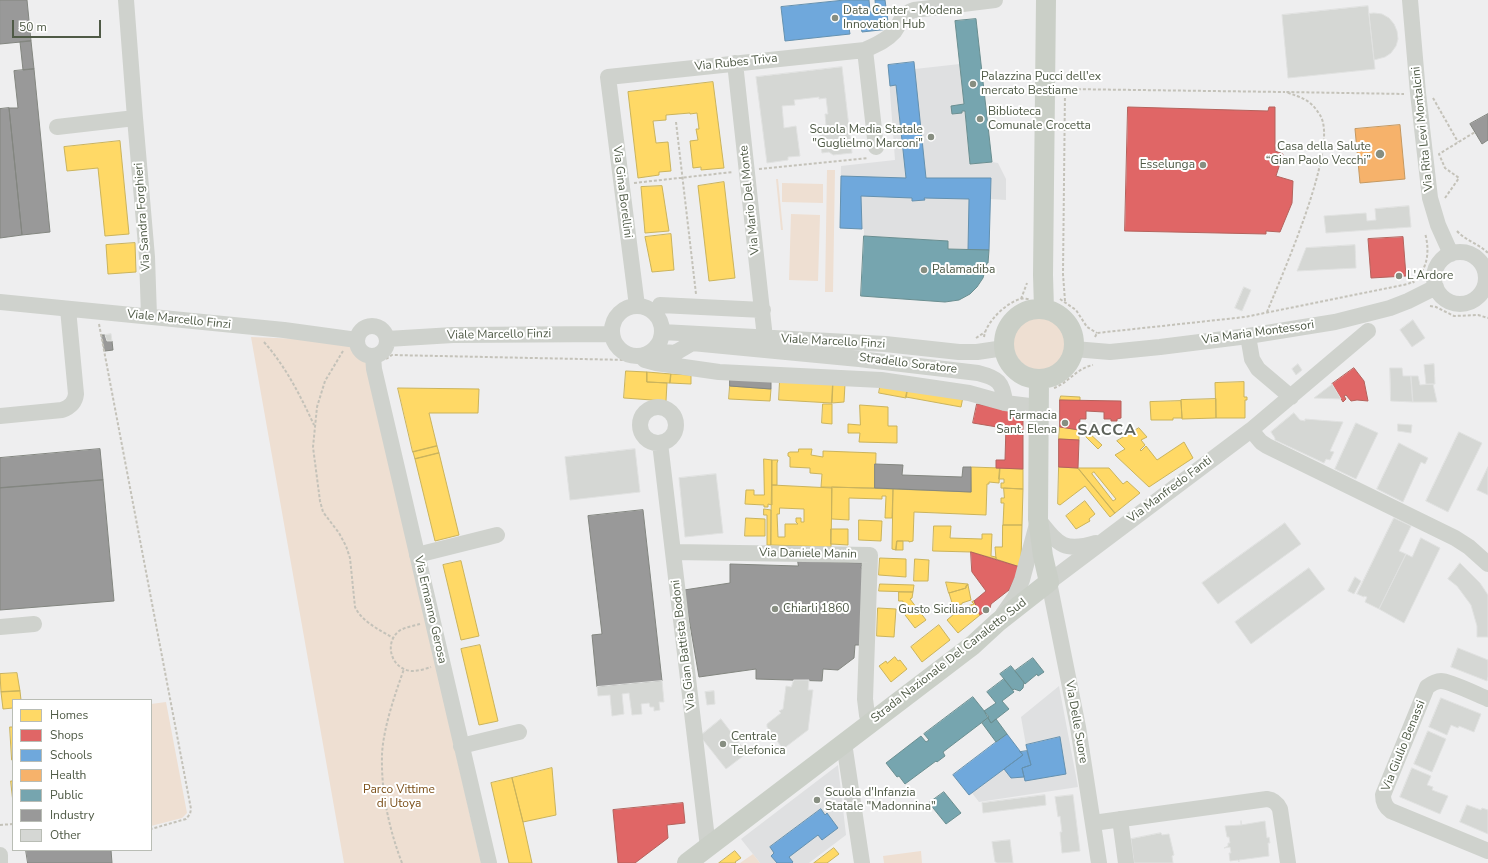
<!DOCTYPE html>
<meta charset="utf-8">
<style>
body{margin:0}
#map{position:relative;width:1488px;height:863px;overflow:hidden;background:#eeeeef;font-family:"Nunito Sans",sans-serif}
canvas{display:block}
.legend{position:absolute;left:12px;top:699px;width:140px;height:152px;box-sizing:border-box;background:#fff;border:1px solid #b9bdb5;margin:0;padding:5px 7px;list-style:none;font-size:12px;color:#4f5a46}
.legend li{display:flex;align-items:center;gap:8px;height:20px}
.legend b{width:20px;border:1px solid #b9bdb5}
.scale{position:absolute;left:12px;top:20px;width:89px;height:18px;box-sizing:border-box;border:2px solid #4f5a46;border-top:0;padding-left:5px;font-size:12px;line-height:14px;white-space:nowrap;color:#4f5a46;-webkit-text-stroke:3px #fff;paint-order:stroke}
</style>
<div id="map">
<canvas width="1488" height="863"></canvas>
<ul class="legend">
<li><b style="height:11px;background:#ffd966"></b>Homes</li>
<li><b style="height:11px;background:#e06666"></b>Shops</li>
<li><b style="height:11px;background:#6fa8dc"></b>Schools</li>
<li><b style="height:11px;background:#f6b26b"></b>Health</li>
<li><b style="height:11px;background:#76a5af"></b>Public</li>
<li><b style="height:11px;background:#999"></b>Industry</li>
<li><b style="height:11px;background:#d5d7d4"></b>Other</li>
</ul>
<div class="scale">50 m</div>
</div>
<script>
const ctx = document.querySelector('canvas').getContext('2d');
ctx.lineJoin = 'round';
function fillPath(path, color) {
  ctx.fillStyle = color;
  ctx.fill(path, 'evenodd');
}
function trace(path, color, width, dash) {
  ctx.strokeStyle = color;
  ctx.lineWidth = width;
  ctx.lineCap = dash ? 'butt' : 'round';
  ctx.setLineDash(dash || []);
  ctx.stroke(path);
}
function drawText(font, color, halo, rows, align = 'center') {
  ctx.font = font + ' "Nunito Sans",sans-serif';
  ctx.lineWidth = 4;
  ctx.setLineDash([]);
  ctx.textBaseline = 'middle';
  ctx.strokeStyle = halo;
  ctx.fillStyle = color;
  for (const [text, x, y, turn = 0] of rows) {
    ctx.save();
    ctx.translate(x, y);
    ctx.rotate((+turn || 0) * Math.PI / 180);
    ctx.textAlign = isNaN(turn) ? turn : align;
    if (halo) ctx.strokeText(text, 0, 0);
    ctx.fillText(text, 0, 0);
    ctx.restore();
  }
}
const education = new Path2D(`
 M914,62L915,69L960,64L964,104L952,106V114L962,113V111H965L970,164L992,162L998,163L1006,179V200L990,199L989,250L948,249V241L864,236V229L840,228L841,166L895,160L888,65Z
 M1059,686L1078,787L979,802L972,793L1022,755L1020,752L1027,751L1021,717Z
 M838,765L846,835L809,863H760L741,839Z`);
const green = new Path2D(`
 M827,170H835L833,292H825Z
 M776,179H778L783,230H781Z
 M782,183L823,184V203L782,202Z
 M791,214L820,215L818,281L789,280Z
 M1013 343a27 27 0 1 1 54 0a27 27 0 1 1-54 0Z
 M251,337L351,341L366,361L481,863H344Z
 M166,702L187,813L182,818L151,826V704Z
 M921,851L922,863H884L883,856Z
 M753,854L760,863H740Z`);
const homes = new Path2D(`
 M713,82L724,168L701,170V167L693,168L690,141L698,140L696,129H699L697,113L690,114V113L666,115V120L653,121L656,143L668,142L671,171L659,172V175L638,178L628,92Z
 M120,141L129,234L105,236L98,168L67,171L64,147Z
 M724,182L735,278L709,281L698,186Z
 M662,186L669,231L645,233L641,187Z
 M671,234L674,270L652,272L645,237Z
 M135,243L136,272L108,274L106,245Z
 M626,371L647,372V382L667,383L666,401L624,398Z
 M647,372L671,374L670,383L647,382Z
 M671,374L691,375V384L670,383Z
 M780,380L833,383L832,403L779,400Z
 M881,382L908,387L906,398L879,393Z
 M1244,382V397H1247V400H1245V418H1216L1215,383Z
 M833,383L845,384L844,402L832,403Z
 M730,386L771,389L770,401L729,399Z
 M908,387L963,397L961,407L906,397Z
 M398,388L479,389L478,413H429L437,446L413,452Z
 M1061,396L1080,397V401L1060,400Z
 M1216,399V418L1182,419L1181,400Z
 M1181,401L1182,418H1173V420H1151L1150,402Z
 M823,404H832V424L822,423Z
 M860,405L888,407V426H897V443L859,442L860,433H848V424L860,425Z
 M1060,427L1079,430V440L1059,439Z
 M1139,428L1147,437L1141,440L1145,445L1140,450L1141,451L1146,446L1157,460L1184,442L1193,458L1149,487L1115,455L1125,449L1117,441Z
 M1089,433L1102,445L1098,449L1086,437Z
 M437,446L439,453L415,459L413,452Z
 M799,449H812L811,455L823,457V451L876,453L875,488L821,487L822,474L810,473V468L790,467V457L788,456V453L790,452H798Z
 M439,453L459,535L435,541L415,459Z
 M764,459L772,460V505L768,504V507H764V505L745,504L746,490H754V495H764Z
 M772,460H778L777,463V485H772Z
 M971,467L1000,468L999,483L989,482V484H987L986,515L914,512L913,541L909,542V541H897L896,550L892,549L893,489L971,492Z
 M1059,467L1078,468L1115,513L1110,517L1085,486L1060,505L1058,504Z
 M1000,468L1023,469V489L1001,488V483H1004V479H999Z
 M1078,468H1109L1123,484L1127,481L1140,493L1115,513ZM1094,472L1116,499L1113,501L1092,474Z
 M772,485L832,488L831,547L771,545ZM780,508L804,509V522H801V518H796V522L798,524H785V537H778L777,514H779Z
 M832,487L893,489L892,518H885L886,496H882V499L849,498V520L832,519Z
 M1004,488L1023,489L1022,525H1003L1004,503H1001V498H1004Z
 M1085,501L1095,514L1089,519L1090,521L1076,529L1066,516Z
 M764,509L771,510V545H767V515H764Z
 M746,518L765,519V536H745Z
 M859,520L882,521L881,541L859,540Z
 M1003,525H1022L1021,560L1020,567L996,559L995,547H1002Z
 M934,526H951L950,538L982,539V534H992L991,556L996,557V559L971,552L933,551Z
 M831,529H848V545L831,544Z
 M897,541H903V550H896Z
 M880,558L906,559V577L879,575Z
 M915,559L929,560L928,581H914Z
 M461,561L479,636L461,640L443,565Z
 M946,582L968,584V585L966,586V588L949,593Z
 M880,584L914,585L913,592L879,591Z
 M968,585L971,600L962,603V604L953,606L949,593L966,588V586Z
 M899,592H913L912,598L910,599L926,620L915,628L902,611L903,601H899Z
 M974,601L980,615L958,633L947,620L954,614L952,613L956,610L957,612L964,607L974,604L972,602Z
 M878,608L896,609L894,637L877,636Z
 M939,625L950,640L922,662L911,647Z
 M480,645L498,721L479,725L461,649Z
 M895,657L898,661L900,660L907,669L891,682L879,666L886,661L887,663Z
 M17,673L20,691L1,692L0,674Z
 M20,691L21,700H13V708L3,709L1,692Z
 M10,727H13V760H12Z
 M552,768L556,815L523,822L512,778Z
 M512,778L523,822L532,863H509L491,783Z
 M11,781H13V802Z
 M834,848L839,854L827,863H814Z
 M735,851L741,858L735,862L736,863H719Z`);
const shops = new Path2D(`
 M1128,107L1268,111L1269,107H1275V151L1283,154L1276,176L1293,181L1292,203L1280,232L1266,231V234L1125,231Z
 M1403,237L1406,276L1371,278L1368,239Z
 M1354,368L1364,381L1368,401L1357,400L1351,401L1346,395L1344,396L1346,399L1343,402L1332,384Z
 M1060,400L1121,401V418L1117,419V421H1111V419H1104V412L1086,411V419H1080L1079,430L1060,427Z
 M977,404L1023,412V469L996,468V460H1005L1006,426H1003V428L973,423Z
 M1059,439L1079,440L1078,468L1059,467Z
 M971,552L1020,567L1009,590L991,604L990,608L980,615L974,601L986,591L972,572Z
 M683,803L685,823L667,825L668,838L635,863H618L613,810Z`);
const schools = new Path2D(`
 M845,0H869L870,12L876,11L875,0H885L889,29L862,32L861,27L849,28L850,34L785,41L781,7Z
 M914,62L926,178H991L989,250H968L969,199L924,198L925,200L912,201V198L861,196L862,229L840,228L841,176L906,178L896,85L890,86L888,65Z
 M1007,734L1023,755L969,795L953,775Z
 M1060,737L1066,774L1025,781L1022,768L1031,765L1026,745Z
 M1027,751L1031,765L1022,768L1024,777L1011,778L1004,769L1023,755L1020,752Z
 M821,809L825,815L827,813L838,828L822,840L818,835L789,857L793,862L792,863H777L771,856L774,853L770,847Z`);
const health = new Path2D(`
 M1400,125L1405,179L1360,183L1355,129Z`);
const public = new Path2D(`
 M976,19L992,162L970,164L965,111H962V113L952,114L951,106L964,104L955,21Z
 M864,236L948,241V249L989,250L988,263H987L983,278L977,287L970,294L959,300L945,302L861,296Z
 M1033,658L1044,672L1038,676L1037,674L1025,684L1015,671Z
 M1011,666L1024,682L1023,688L1020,691L1014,689L1013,690L1000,674Z
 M1004,679L1014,692L1002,701L1009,709L991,723L984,711L996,703L987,692Z
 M973,697L989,717L943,752L945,756L937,762L936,761L905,784L899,776L897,777L886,763L921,736L926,742L929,740L924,734Z
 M988,718L991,723L996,719L1007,734L996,742L982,723Z
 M944,792L961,813L946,824L929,803Z`);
const industry = new Path2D(`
 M0,0H27L31,41L0,44Z
 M31,41L34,69L23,70L20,42Z
 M34,69L50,232L22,235L9,108H18L14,71Z
 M9,108L22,235L0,238V109Z
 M1488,114V140L1482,144L1470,124Z
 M102,335H105L107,341H112L113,350L105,351Z
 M730,378L771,380V389L730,386Z
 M100,449L103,480L0,488V458Z
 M875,464L903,465L902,475L962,477L963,467H971V492L875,488Z
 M103,480L114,601L0,610V488Z
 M643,510L662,681L597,687L592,635L602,634L588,516Z
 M798,561L862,563L861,568H865L863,645H855L854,658L838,670L823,669L822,681L756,679V669L699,677L684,590L730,583V564L798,566Z
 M26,850H111L112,863H28Z`);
const building = new Path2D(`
 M1368,6L1375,69L1288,78L1282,15Z
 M1374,13L1382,14L1389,18L1394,24L1397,31L1398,39L1396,46L1391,53L1385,57L1374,60L1369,14Z
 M842,67L852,153L833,155L829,152L822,153L818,126L826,125L825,114H828L826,98L819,99V97L794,100L795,105L782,106L784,128L796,126L800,156L788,157V160L767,163L756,77Z
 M1409,206L1411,227L1326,233L1324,216L1366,213L1367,221L1376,220L1375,209Z
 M1355,245L1356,268L1297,271L1306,248Z
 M1244,287L1251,290L1242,311L1235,308Z
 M1413,320L1425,338L1412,347L1400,330Z
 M111,334L112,341H107L105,335Z
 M1298,364L1302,370L1296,375L1292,369Z
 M1434,364L1435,384H1426L1424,365Z
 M1390,368H1402L1403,376H1411L1413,402L1391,401Z
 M1411,376H1418L1420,385L1433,384L1437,402H1413Z
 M1332,384L1341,399L1314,398L1331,385Z
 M1294,413L1300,420L1305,421V419L1343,422L1330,451L1334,452L1330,460L1326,459L1324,463L1275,440V438L1271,432Z
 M1356,423L1378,433L1356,479L1335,469Z
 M1398,424L1412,425L1411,433L1398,431Z
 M1459,432L1482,443L1448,512L1426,501Z
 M1399,443L1428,458L1425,464L1421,462L1403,502L1377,489Z
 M635,449L640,492L570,500L565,457Z
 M1488,467V495L1477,490Z
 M716,474L723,533L685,537L679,478Z
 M1394,518L1411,526L1399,551L1406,554L1379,609L1365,602L1367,597L1364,596V597L1357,594Z
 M1285,523L1301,544L1218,604L1202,583Z
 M1421,538L1440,548L1404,623L1379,609L1406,554L1412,557Z
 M1460,563L1480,583L1488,595V637H1477V626L1471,605L1457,586L1448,579Z
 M1309,568L1325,589L1251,644L1235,622Z
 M1355,577L1361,581L1354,594L1348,591Z
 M1458,648L1488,660V677L1487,681L1451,667Z
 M794,680H809L808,690H813L808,730L783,749L767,727V724L781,713L779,711L783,709L786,686L791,687Z
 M662,681L664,702H659L660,710L654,711V707H650L649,703L641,704L642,714L632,715L629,693L622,694L624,714L612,716L610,695L598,696L597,687Z
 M714,691L715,704L707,705L705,692Z
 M1441,698L1481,714L1474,732L1459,726L1458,728L1451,725L1447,735L1429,727Z
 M721,719L747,753L726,769L700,736Z
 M1428,731L1446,739L1432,772L1414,764Z
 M1412,768L1431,776L1427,785L1433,787L1432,790L1448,796L1440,814L1400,797Z
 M1045,795L1046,805L983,813L982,803Z
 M1073,795L1080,851L1062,853L1060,832H1062L1060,816L1058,817L1055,797Z
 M1467,805L1481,810L1482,808L1488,810V834L1460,822Z
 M1241,821V825L1265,821L1267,838L1269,837L1270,843H1268L1269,856L1239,860V862L1238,860L1230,861L1229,853H1231L1230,847L1224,848L1228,846V843H1230L1229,837H1227L1225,826L1241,825Z
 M1161,833L1162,835L1169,834L1174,855L1172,856L1173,863H1134L1131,839Z
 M1010,840L1013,863H997L996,862H995L992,842Z`);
const path = new Path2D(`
 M1433,98L1458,142
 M676,122L696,294
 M759,169L868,158
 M634,183L733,172
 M1445,198L1459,178L1445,168L1439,154L1475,132
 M1457,231C1466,241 1479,244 1488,253
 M1414,283L1413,281C1428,270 1430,251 1425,233
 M1021,299L1027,283
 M1060,299L1076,310L1087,327L1097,333
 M1065,301L1063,274L1065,89L1285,92
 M1430,306L1436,307L1454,316L1478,315L1488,318
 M1267,312C1281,277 1340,146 1320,115C1310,99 1302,98 1286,92L1404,94
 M609,321L617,310L624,306
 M99,324L191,809L190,814L186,819L151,829
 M360,327C366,320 377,319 383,327
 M984,337C986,322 1006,303 1020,299C1023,298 1026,299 1029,299
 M1095,337L1097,333L1245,317L1408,284L1413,281
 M976,338L985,332
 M264,342C286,367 300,395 314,425
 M343,351L325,381L317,407L313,447L320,501L323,512L339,533L346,546L350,558L355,607C362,622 380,630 393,638
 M386,359L392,355L628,360
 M1054,388C1068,383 1077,368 1093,365
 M420,624C413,626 405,627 399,631C383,644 392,670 412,671C418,671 425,669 431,667
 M0,825L13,824
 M402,863C389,829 381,792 382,755C383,729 395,694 404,669`);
const minor = new Path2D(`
 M126,0L135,118
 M1410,0L1418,93L1430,198L1438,225L1451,254
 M865,50L876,147
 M735,63L765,338
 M57,127L135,118L147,257L149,316
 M1434 278a26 26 0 1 1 52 0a26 26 0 1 1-52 0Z
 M0,302L284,330L357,340
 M660,305L763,310
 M637,306L608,77L865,50C875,45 886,41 894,32C902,21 900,15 914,10L995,0
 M612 331a25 25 0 1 1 50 0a25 25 0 1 1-50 0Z
 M357 341a15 15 0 1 1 30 0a15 15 0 1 1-30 0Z
 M662,332L885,344L959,352H977L1004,348
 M1248,336L1252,359L1258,369L1291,397
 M387,339L453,335L612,334
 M1074,349L1110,352L1160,347L1248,336L1335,322L1390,308L1408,301L1436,287
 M652,351L675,353L692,343L859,359L978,373C998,378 1003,382 1005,403
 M373,356L374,369L489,863
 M641,356L645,360L656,363L719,372L881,380L969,393L1005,403L1038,407
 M640 425a18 18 0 1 1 36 0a18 18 0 1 1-36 0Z
 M0,416L62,410C70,407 75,403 76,394L68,309
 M1251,430L1261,442L1267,446L1455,538L1469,547L1488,564
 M660,443L708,847
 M1038,519C1058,544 1063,553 1096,543
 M673,552L870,555L865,699L867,715L870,723
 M417,555L497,535
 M1003,614L1015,597L1022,580L1037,524
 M0,627L34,624
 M1488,699C1478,695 1450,681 1441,681C1435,681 1431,684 1427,687L1383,795C1383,802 1385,807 1391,811L1488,851
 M844,743L862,863
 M461,746L519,732
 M1120,819L1126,863
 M1093,823L1267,799C1274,800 1277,803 1280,809L1288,863
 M0,855V863
 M1099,863L1078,727L1049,582L1251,430L1368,331`);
const major = new Path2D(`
 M1044,309L1043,275L1046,0
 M1004 344a35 35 0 1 1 70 0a35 35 0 1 1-70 0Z
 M687,863L973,645L998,622L1049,582L1043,556L1038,519L1039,379`);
const markers = [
 [835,18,4,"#878e81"],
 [973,84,4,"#878e81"],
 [980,119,4,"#878e81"],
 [931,137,4,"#878e81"],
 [1380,154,5,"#878e81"],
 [1203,165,4,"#878e81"],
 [924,270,4,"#878e81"],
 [1399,276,4,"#878e81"],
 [1065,423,4,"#878e81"],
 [775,609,4,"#878e81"],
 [986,610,4,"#878e81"],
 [723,744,4,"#878e81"],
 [817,800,4,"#878e81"]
];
const poiNames = [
 ["Data Center - Modena",843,11],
 ["Innovation Hub",843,25],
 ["Palazzina Pucci dell'ex",981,77],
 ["mercato Bestiame",981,91],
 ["Biblioteca",988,112],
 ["Comunale Crocetta",988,126],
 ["Scuola Media Statale",923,130,"right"],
 ["\"Guglielmo Marconi\"",923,144,"right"],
 ["Casa della Salute",1371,147,"right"],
 ["“Gian Paolo Vecchi”",1371,161,"right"],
 ["Esselunga",1195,165,"right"],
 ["Palamadiba",932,270],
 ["L'Ardore",1407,276],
 ["Farmacia",1057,416,"right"],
 ["Sant. Elena",1057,430,"right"],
 ["Chiarli 1860",783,609],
 ["Gusto Siciliano",978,610,"right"],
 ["Centrale",731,737],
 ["Telefonica",731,751],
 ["Scuola d'Infanzia",825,793],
 ["Statale \"Madonnina\"",825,807]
];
const streetNames = [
 ["Via Rubes Triva",736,63,-6],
 ["Via Rita Levi Montalcini",1423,129,-96],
 ["Via Gina Borellini",622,192,83],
 ["Via Mario Del Monte",750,200,-96],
 ["Via Sandra Forghieri",143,217,-94],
 ["Viale Marcello Finzi",179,320,6],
 ["Via Maria Montessori",1258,333,-8],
 ["Viale Marcello Finzi",499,335,-1],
 ["Viale Marcello Finzi",833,342,3],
 ["Stradello Soratore",908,364,7],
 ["Via Manfredo Fanti",1170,490,-37],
 ["Via Daniele Manin",808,554,1],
 ["Via Ermanno Gerosa",430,610,77],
 ["Via Gian Battista Bodoni",684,645,-97],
 ["Strada Nazionale Del Canaletto Sud",949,661,-38],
 ["Via Delle Suore",1076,722,80],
 ["Via Giulio Benassi",1404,746,-68]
];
const parkNames = [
 ["Parco Vittime",399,790],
 ["di Utoya",399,804]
];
const districtNames = [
 ["SACCA",1107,431]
];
fillPath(education, '#dfe0e1');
fillPath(green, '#eedfd2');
fillPath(homes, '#ffd966');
trace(homes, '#cab35c', 1);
fillPath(shops, '#e06666');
trace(shops, '#b4625c', 1);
fillPath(schools, '#6fa8dc');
trace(schools, '#6591af', 1);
fillPath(health, '#f6b26b');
trace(health, '#c49860', 1);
fillPath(public, '#76a5af');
trace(public, '#6a8e90', 1);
fillPath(industry, '#999');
trace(industry, '#838680', 1);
fillPath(building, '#d5d7d4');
trace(building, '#e0e1e0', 1);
trace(path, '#c4c2b9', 2, [3, 2]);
trace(minor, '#cfd2cd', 16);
trace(major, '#cacfc7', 20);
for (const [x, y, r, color] of markers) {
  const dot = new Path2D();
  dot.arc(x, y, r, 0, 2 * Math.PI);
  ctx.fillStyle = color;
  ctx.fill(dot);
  trace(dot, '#fff', 1.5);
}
drawText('12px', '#4f5a46', '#fff', poiNames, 'left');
drawText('12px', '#4f5a46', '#fff', streetNames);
drawText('12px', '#7b4f18', '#fff', parkNames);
ctx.letterSpacing = '1px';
drawText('bold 16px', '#5d625a', '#fff', districtNames);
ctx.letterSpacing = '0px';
</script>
